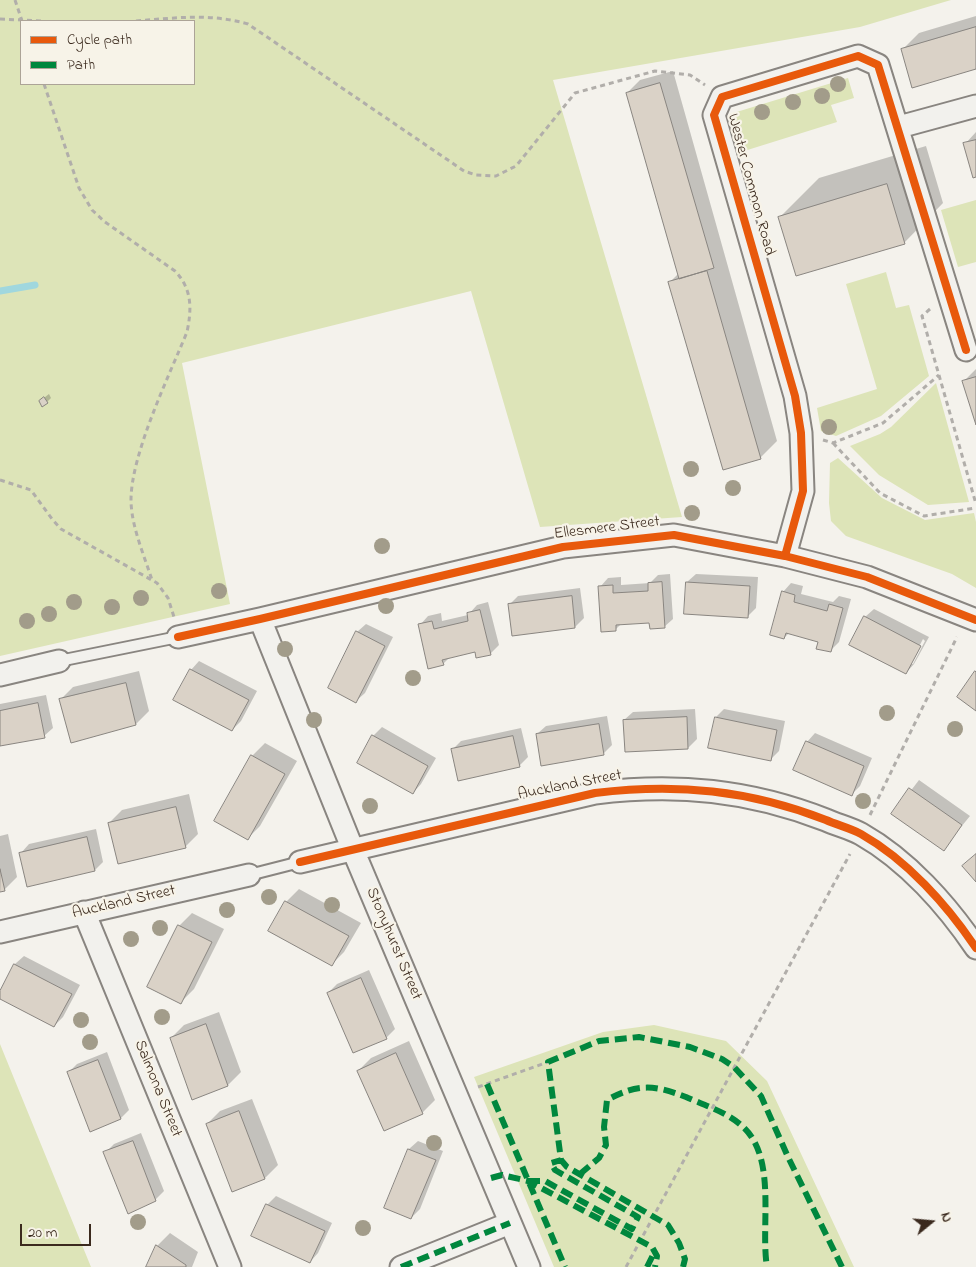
<!DOCTYPE html>
<style>
body{margin:0}
#map{position:relative;width:976px;height:1267px;overflow:hidden;background:#f4f2ec;font-family:"Indie Flower",sans-serif}
canvas{display:block}
.legend{position:absolute;left:20px;top:20px;width:175px;height:65px;box-sizing:border-box;background:#f7f3e8;border:1px solid #aca397;margin:0;padding:6px 9px;list-style:none;font-size:15px;color:#3b2a1e}
.legend li{display:flex;align-items:center;gap:10px;height:25px}
.legend b{width:25px;border:1px solid #aca397}
.north{position:absolute;left:906px;top:1197px;width:50px;height:50px;-webkit-text-stroke:4px #f7f3e8;paint-order:stroke;rotate:73deg;font-size:14px;font-weight:700;line-height:20px;text-align:center;color:#3b2a1e}
.north::after{content:'';display:block;margin:auto;width:18px;height:22px;background:#3b2a1e;clip-path:polygon(50% 0,100% 100%,50% 72%,0 100%)}
.scale{position:absolute;left:20px;top:1224px;width:71px;height:22px;box-sizing:border-box;border:2px solid #3b2a1e;border-top:0;padding-left:6px;font-size:15px;line-height:18px;white-space:nowrap;color:#3b2a1e;-webkit-text-stroke:4px #f7f3e8;paint-order:stroke}
</style>
<div id="map">
<canvas width="976" height="1267"></canvas>
<ul class="legend">
<li><b style="height:6px;background:#e8590c"></b>Cycle path</li>
<li><b style="height:6px;background:#00873e"></b>Path</li>
</ul>
<div class="north">N</div>
<div class="scale">20 m</div>
</div>
<script>
const ctx = document.querySelector('canvas').getContext('2d');
ctx.lineJoin = 'round';
function fillPath(path, color) {
  ctx.fillStyle = color;
  ctx.fill(path, 'evenodd');
}
function trace(path, color, width, dash) {
  ctx.strokeStyle = color;
  ctx.lineWidth = width;
  ctx.lineCap = dash ? 'butt' : 'round';
  ctx.setLineDash(dash || []);
  ctx.stroke(path);
}
function drawText(font, color, halo, rows, align = 'center') {
  ctx.font = font + ' "Indie Flower",sans-serif';
  ctx.lineWidth = 4.5;
  ctx.setLineDash([]);
  ctx.textBaseline = 'middle';
  ctx.strokeStyle = halo;
  ctx.fillStyle = color;
  for (const [text, x, y, turn = 0] of rows) {
    ctx.save();
    ctx.translate(x, y);
    ctx.rotate((+turn || 0) * Math.PI / 180);
    ctx.textAlign = isNaN(turn) ? turn : align;
    if (halo) ctx.strokeText(text, 0, 0);
    ctx.fillText(text, 0, 0);
    ctx.restore();
  }
}
const green = new Path2D(`
 M0,0H951L860,27L553,80L682,517L540,527L471,291L182,363L230,604L0,656ZM21,21H194V84H21Z
 M848,78L854,98L831,105L837,122L741,152L730,114Z
 M976,200V262L958,267L941,210Z
 M886,272L896,308L909,305L929,376L881,416L836,436L821,431L817,408L877,389L846,284Z
 M936,383L969,502L928,505L879,475L850,446L880,434L891,427Z
 M838,458L882,498L925,520L974,513L976,522V588L952,574L846,536L831,521L829,503L830,463Z
 M654,1025L726,1041L767,1081L854,1267H554L474,1077L603,1032Z
 M0,1044L91,1267H0Z`);
const shadow = new Path2D(`
 M976,16V68L902,50L919,33Z
 M673,71L777,441L760,458L670,282L679,273L627,93L640,80Z
 M976,132V176L965,144Z
 M926,146L943,203L904,243L780,217L819,178Z
 M976,369V421L964,381Z
 M49,394L51,398L47,402L40,401Z
 M670,574L673,619L664,627L651,621L622,623L616,629L600,587L608,578L621,577V585L650,583L658,575Z
 M696,574L758,577L756,608L748,616L687,582Z
 M791,583L803,586L801,594L833,602L839,596L851,599L839,642L830,651L820,641L789,633L784,638L783,592Z
 M580,588L584,618L575,627L513,635L509,605L518,596Z
 M488,602L499,645L490,654L476,650L451,656L443,664L420,625L428,616L441,613L442,621L468,615L477,605Z
 M874,609L929,637L914,664L906,673L865,617ZM923,639L925,641L913,664H910Z
 M366,624L393,637L365,693L356,701L357,632Z
 M199,661L257,691L241,721L232,730L191,670Z
 M139,671L149,711L136,724L60,700L73,687Z
 M46,695L53,728L44,736L0,745V704Z
 M695,709L697,739L688,748L624,720L633,712Z
 M724,709L785,721L779,751L770,760L716,717Z
 M607,716L612,745L603,754L537,734L546,726Z
 M382,727L436,758L421,784L413,793L373,736Z
 M521,728L528,757L519,766L452,750L461,741Z
 M815,733L872,758L860,786L852,794L807,742Z
 M265,743L297,761L260,826L247,839L252,756Z
 M919,780L970,816L943,849L893,814Z
 M189,794L198,834L185,847L109,823L122,810Z
 M96,829L103,862L95,870L21,853L29,844Z
 M8,834L17,877L4,890L0,891V836Z
 M299,889L361,923L344,952L331,965L270,931L286,902Z
 M192,913L224,929L194,989L181,1002L179,926Z
 M24,956L80,985L63,1017L54,1026L0,997L15,964Z
 M369,970L395,1029L386,1038L328,993L337,984Z
 M219,1012L241,1072L228,1085L171,1038L184,1025Z
 M409,1041L435,1100L422,1113L358,1071L371,1058Z
 M107,1052L129,1110L121,1118L69,1072L77,1064Z
 M252,1099L278,1165L265,1178L207,1124L220,1111Z
 M141,1133L164,1191L155,1200L105,1153L114,1144Z
 M418,1141L443,1151L420,1209L411,1218L386,1207L409,1149Z
 M276,1196L332,1223L318,1253L310,1262L267,1205Z
 M170,1233L198,1252L192,1267H148L157,1246Z`);
const stream = new Path2D(`
 M0,291L35,285`);
const building = new Path2D(`
 M976,27V69L912,88L901,49Z
 M660,83L714,268L679,279L626,93Z
 M976,140V177L973,178L963,143Z
 M887,184L905,244L796,276L778,217Z
 M707,271L761,459L723,470L668,282Z
 M976,377V425L962,381Z
 M44,397L48,403L42,407L39,401Z
 M662,582L665,628L650,629L649,623L616,625V631L601,632L598,586L613,585V593L648,591V583Z
 M686,582L750,586L748,618L684,614Z
 M782,591L795,595L794,602L827,611L829,604L843,608L831,652L816,649L818,642L786,633L784,639L770,635Z
 M572,596L575,628L512,636L508,604Z
 M480,610L491,655L476,658L475,652L442,660L444,665L428,669L418,624L432,621L434,629L468,621L467,613Z
 M864,616L921,646L906,674L849,645Z
 M356,631L385,646L356,703L328,688Z
 M190,669L249,700L232,731L173,700Z
 M975,671L976,672V711L957,697Z
 M126,683L136,725L71,743L59,699Z
 M38,703L45,738L0,746V711Z
 M687,717L688,749L625,752L623,720Z
 M715,717L777,730L771,761L708,748Z
 M599,724L604,755L541,766L536,734Z
 M372,735L428,766L413,794L357,763Z
 M513,736L520,767L458,781L451,749Z
 M806,741L864,766L852,796L793,770Z
 M251,755L285,774L248,840L214,821Z
 M909,788L962,825L944,851L891,814Z
 M176,807L186,848L118,864L108,823Z
 M87,837L95,871L27,887L19,853Z
 M976,854V882L962,866Z
 M0,869L5,891L0,892Z
 M285,901L349,936L332,966L268,931Z
 M178,925L212,942L181,1004L147,987Z
 M14,964L72,994L54,1027L0,999V991Z
 M361,978L387,1039L353,1053L327,993Z
 M206,1024L228,1086L192,1100L170,1038Z
 M396,1053L423,1114L384,1131L357,1071Z
 M98,1060L121,1119L90,1132L67,1072Z
 M239,1111L265,1179L232,1192L206,1124Z
 M133,1141L156,1201L128,1214L103,1152Z
 M408,1149L436,1160L411,1219L384,1208Z
 M266,1204L325,1231L310,1263L251,1236Z
 M156,1245L186,1265V1267H146Z`);
const path = new Path2D(`
 M15,0L22,21
 M0,19L43,21
 M136,21C175,18 211,13 248,24L464,171L476,175L496,176L516,166L575,93L655,71L690,75L705,85
 M44,84L79,188L92,210L105,222L175,271C192,289 192,308 187,332C169,376 130,456 131,502C132,528 144,555 152,580
 M930,309L922,316L976,504
 M823,440L833,443L883,423L939,375
 M833,443L880,493L924,516L976,508
 M0,480L31,490L52,519L61,529L157,583L168,598L174,617
 M870,815L957,637
 M478,1087L548,1062
 M626,1267L850,854`);
const lane = new Path2D(`
 M59,661L178,637
 M249,875L300,862`);
const street = new Path2D(`
 M899,127L976,106
 M785,556L803,491L801,433L795,396L714,115L722,97L858,56L878,65L966,350
 M260,619L353,850L529,1267
 M178,637L260,619L563,547L674,535L785,556L867,577L976,620
 M0,675L59,661
 M300,862L595,793C677,783 749,790 826,820C837,825 850,828 861,834C907,860 947,905 976,948
 M84,912L230,1267
 M0,932L249,875
 M401,1267L510,1223`);
const quiet = new Path2D(`
 M487,1084L565,1267
 M580,1174L599,1158L606,1145L604,1127L607,1100C638,1083 655,1085 686,1097C704,1105 726,1112 741,1125C778,1156 760,1225 767,1267
 M491,1178L502,1175L528,1181L652,1247L657,1256L655,1267
 M528,1181H545L632,1229L638,1217L555,1170L551,1163L561,1160
 M401,1267L510,1223
 M647,1267L655,1251
 M683,1267L685,1259L679,1243L668,1225L567,1167L561,1160L548,1062L599,1041L639,1037L690,1047L722,1059L734,1067L761,1096L788,1157L842,1267`);
const cycleway = new Path2D(`
 M785,556L803,491L801,433L795,396L714,115L722,97L858,56L878,65L966,350
 M178,637L260,619L563,547L674,535L785,556L867,577L976,620
 M300,862L595,793C677,783 749,790 826,820C837,825 850,828 861,834C907,860 947,905 976,948`);
const trees = [
 [838,84],
 [822,96],
 [793,102],
 [762,112],
 [829,427],
 [691,469],
 [733,488],
 [692,513],
 [382,546],
 [219,591],
 [141,598],
 [74,602],
 [386,606],
 [112,607],
 [49,614],
 [27,621],
 [285,649],
 [413,678],
 [887,713],
 [314,720],
 [955,729],
 [863,801],
 [370,806],
 [269,897],
 [332,905],
 [227,910],
 [160,928],
 [131,939],
 [162,1017],
 [81,1020],
 [90,1042],
 [434,1143],
 [138,1222],
 [363,1228]
];
const streetNames = [
 ["Wester Common Road",750,185,75],
 ["Ellesmere Street",607,529,-7],
 ["Auckland Street",570,786,-11],
 ["Auckland Street",124,903,-13],
 ["Stonyhurst Street",393,944,67],
 ["Salmona Street",157,1089,68]
];
fillPath(green, '#dde4b8');
fillPath(shadow, '#0003');
trace(stream, '#a0d7de', 7);
fillPath(building, '#dad2c7');
trace(building, '#898580', 1);
trace(lane, '#898580', 14);
trace(street, '#898580', 25);
trace(path, '#b1aeaa', 3, [5, 4]);
trace(lane, '#f2f1ed', 10);
trace(street, '#f2f1ed', 21);
trace(quiet, '#00873e', 6, [12, 6]);
trace(cycleway, '#e8590c', 8);
ctx.fillStyle = '#a29c8a';
for (const [x, y] of trees) {
  ctx.beginPath();
  ctx.arc(x, y, 8, 0, 2 * Math.PI);
  ctx.fill();
}
drawText('16px', '#3b2a1e', '#f7f3e8', streetNames);
</script>
